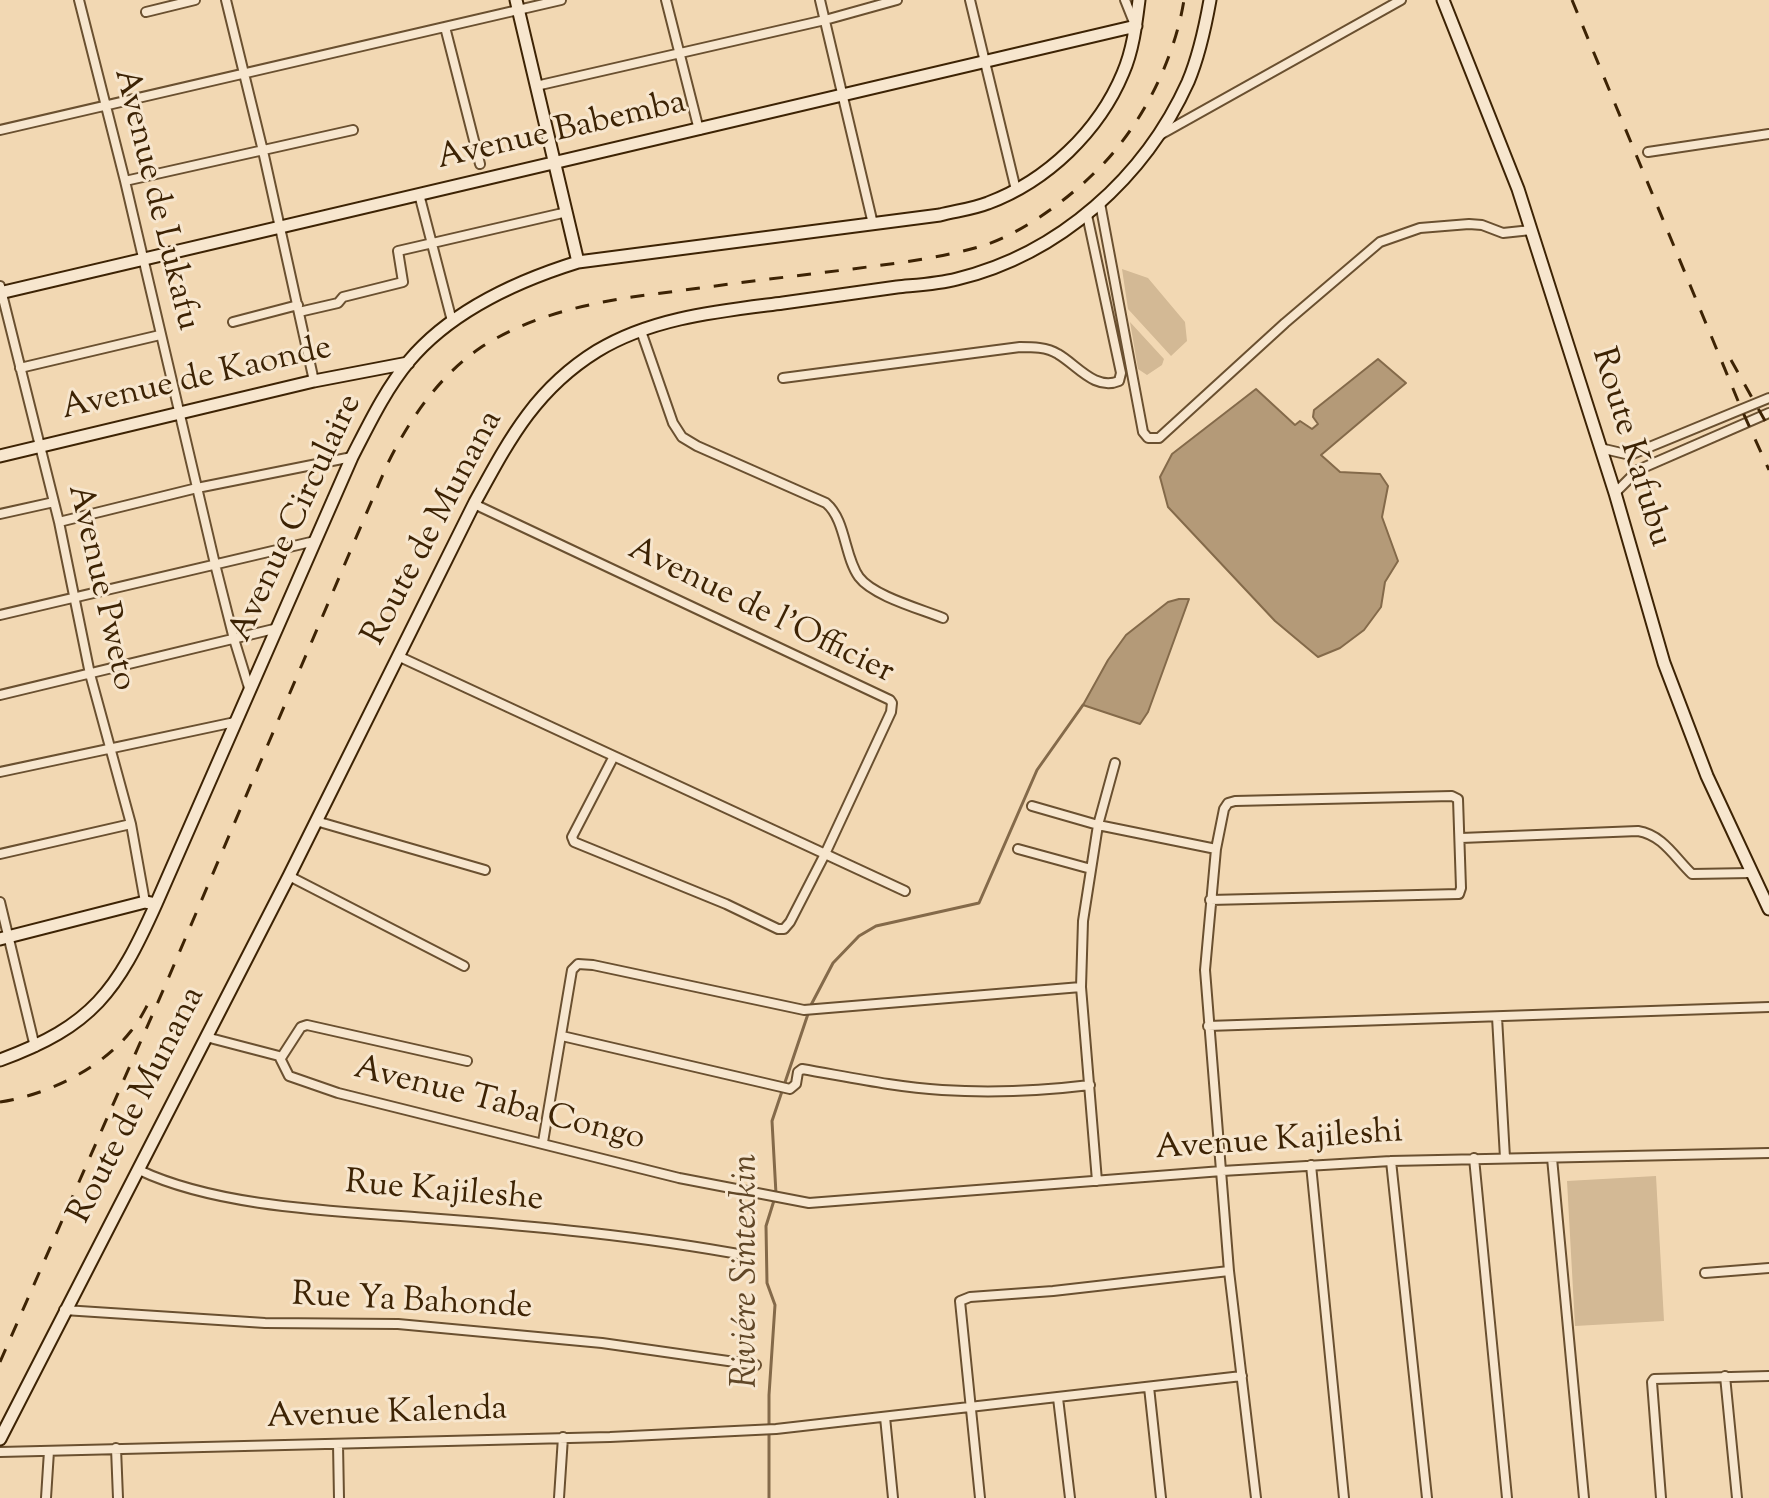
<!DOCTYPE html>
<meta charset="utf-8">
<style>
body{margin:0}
canvas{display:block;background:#f2d8b3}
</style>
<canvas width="1769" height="1498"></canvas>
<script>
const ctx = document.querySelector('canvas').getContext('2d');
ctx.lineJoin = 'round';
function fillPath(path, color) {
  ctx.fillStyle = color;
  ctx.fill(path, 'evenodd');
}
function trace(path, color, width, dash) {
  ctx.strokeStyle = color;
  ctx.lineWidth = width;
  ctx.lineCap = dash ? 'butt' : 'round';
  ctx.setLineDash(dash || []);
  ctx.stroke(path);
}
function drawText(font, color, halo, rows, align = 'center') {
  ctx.font = font + ' "Sorts Mill Goudy",serif';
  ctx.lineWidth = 6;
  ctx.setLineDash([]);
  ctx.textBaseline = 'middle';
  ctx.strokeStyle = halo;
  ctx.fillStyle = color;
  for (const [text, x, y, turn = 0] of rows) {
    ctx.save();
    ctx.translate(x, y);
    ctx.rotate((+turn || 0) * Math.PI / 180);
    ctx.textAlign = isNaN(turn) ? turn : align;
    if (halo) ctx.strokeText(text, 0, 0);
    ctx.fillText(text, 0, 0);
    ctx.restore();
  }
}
const green = new Path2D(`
 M1122,269L1148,278L1185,322L1187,341L1171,356L1128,309Z
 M1130,322L1164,359L1162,365L1147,375L1138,369Z
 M1656,1176L1664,1321L1575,1326L1567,1181Z`);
const water = new Path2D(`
 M1378,359L1406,383L1321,455L1340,472L1380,474L1388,486L1382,517L1398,561L1385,582L1381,607L1364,630L1340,648L1318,657L1275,621L1168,507L1160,477L1172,454L1256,389L1295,425L1300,421L1312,429L1318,424L1313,417L1314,410Z
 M1179,599H1189L1148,712L1140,724L1083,705L1108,660L1126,635L1168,602Z`);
const stream = new Path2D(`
 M769,1498V1395L775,1305L767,1283L766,1226L776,1194L772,1121L811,1005L833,963L859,936L876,926L979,903L1037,770L1083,705`);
const street = new Path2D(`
 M79,0L125,181L215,564L234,639L250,691
 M226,0L263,151L314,381
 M666,0L699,130
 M820,0L873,224
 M970,0L1016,190
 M1125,0L1135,25
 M146,12L195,0
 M445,27L480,164
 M536,86L825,20L897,0
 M0,130L561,0
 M1158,136L1401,0
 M1648,152L1769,134
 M125,181L353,130
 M419,194L452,321
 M1100,203L1143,432L1148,438H1159L1285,323L1380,242L1420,228L1469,224L1482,225L1503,233L1531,230
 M0,286L59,522L90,674L131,824L145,902
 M299,312L338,303L343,297L403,282L398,251L567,212
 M233,322L298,305
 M641,331L673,423L682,437L697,446L826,503C846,520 844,556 859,577C873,596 921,609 943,618
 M20,368L160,335
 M783,378L1020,347C1032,347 1047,347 1058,354C1077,365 1095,391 1119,381L1121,373L1087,215
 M1600,448L1630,455L1769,398
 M1615,493L1638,470L1769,413
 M474,504L890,700L892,703L891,712L825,854L790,922L784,929H778L726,904L574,842L572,837L614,756
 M0,514L54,502
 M59,522L197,488L352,457
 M0,615L315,541
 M400,657L905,891
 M0,695L278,628
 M0,772L235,722
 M1032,806L1098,825L1115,763
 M316,821L485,870
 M1461,838L1638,831C1663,835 1675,858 1692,874L1751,873
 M1018,849L1091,869
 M0,854L131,824
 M289,876L464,966
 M1210,900L1459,894L1461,888L1458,799L1452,796L1235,801L1228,803L1224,809L1216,849L1205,970L1229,1271L1256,1498
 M0,902L35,1047
 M1497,1017L1505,1158
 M1208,1026L1769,1007
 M562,1036L790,1089L796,1084L798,1072L802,1069C849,1077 895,1087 942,1090C991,1093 1041,1091 1090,1085
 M206,1037L279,1056L289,1076L338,1093L679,1178L809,1203L1222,1171L1391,1161L1769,1153
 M281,1058L301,1027L307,1025L467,1061
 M543,1142L572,970L578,964L593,965L804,1010L1081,987
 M1474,1158L1507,1498
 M1552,1158L1584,1498
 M1391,1161L1427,1498
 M1311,1165L1344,1498
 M139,1170C219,1208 338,1211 427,1218C534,1226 642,1236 749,1256
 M1097,1181L1081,987L1083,921L1098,825L1216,849
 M1705,1273L1769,1268
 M64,1310L265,1323L398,1324L602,1343L756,1365
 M1725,1376L1737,1498
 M1149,1387L1161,1498
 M1058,1398L1070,1498
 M885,1417L893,1498
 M338,1444L339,1498
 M116,1448L118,1498
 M0,1452L610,1437L776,1429L1242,1376
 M46,1498L49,1451
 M559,1498L563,1437
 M980,1498L960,1301L970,1297L1053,1291L1229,1271
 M1661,1498L1652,1382L1654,1379L1769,1376`);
const secondary = new Path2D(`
 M516,0L578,262
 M1443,0L1518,189L1615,493L1664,663L1707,776L1769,909
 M0,293L1136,26
 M0,456L314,381L408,363
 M0,939L145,902L156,904
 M0,1060C93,1026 117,991 156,904L352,457C369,424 385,390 409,361C450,312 517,281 578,262L940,215C955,211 973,209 988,203C1047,181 1099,131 1123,73C1133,50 1136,24 1139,0
 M0,1439L289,876L474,504C508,442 534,390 597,351C653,317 721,311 783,303C821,298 859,292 897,287C917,285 938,284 957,279C1060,254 1145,177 1188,82C1199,56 1205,28 1210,0`);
const rail = new Path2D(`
 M1572,0L1741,408L1769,470
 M1731,360L1769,428
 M0,1102C47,1095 101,1069 131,1031C138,1023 143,1013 148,1004
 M0,1362L165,986L387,465C409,420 438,377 480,348C537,311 604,300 670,292C728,284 786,277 844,270C890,264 937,259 982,246C1030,231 1091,183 1121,143C1152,103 1176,50 1184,0`);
const streetNames = [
 ["Avenue Babemba",562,133,-13],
 ["Avenue de Lukafu",154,200,76],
 ["Avenue de Kaonde",197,381,-13],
 ["Route Kafubu",1629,448,73],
 ["Avenue Circulaire",298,519,-65],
 ["Route de Munana",435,529,-62],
 ["Avenue Pweto",99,588,77],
 ["Avenue de l'Officier",760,613,26],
 ["Route de Munana",139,1106,-63],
 ["Avenue Taba Congo",499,1106,14],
 ["Avenue Kajileshi",1279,1143,-4],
 ["Rue Kajileshe",444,1194,5],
 ["Rue Ya Bahonde",412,1304,3],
 ["Avenue Kalenda",387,1416,-2]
];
const waterNames = [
 ["Riviére Sintexkin",749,1271,-90]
];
fillPath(green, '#d3b995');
fillPath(water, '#b49a78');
trace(water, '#846a4a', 2);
trace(stream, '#846a4a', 3);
trace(street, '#6a5030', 12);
trace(secondary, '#3d2304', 15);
trace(street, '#f7e6ce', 8);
trace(secondary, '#f7e6ce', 11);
trace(rail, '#3d2304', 3, [14, 14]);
drawText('34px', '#3d2304', '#f7e6ce', streetNames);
drawText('italic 36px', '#614727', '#f7e6ce', waterNames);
</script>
